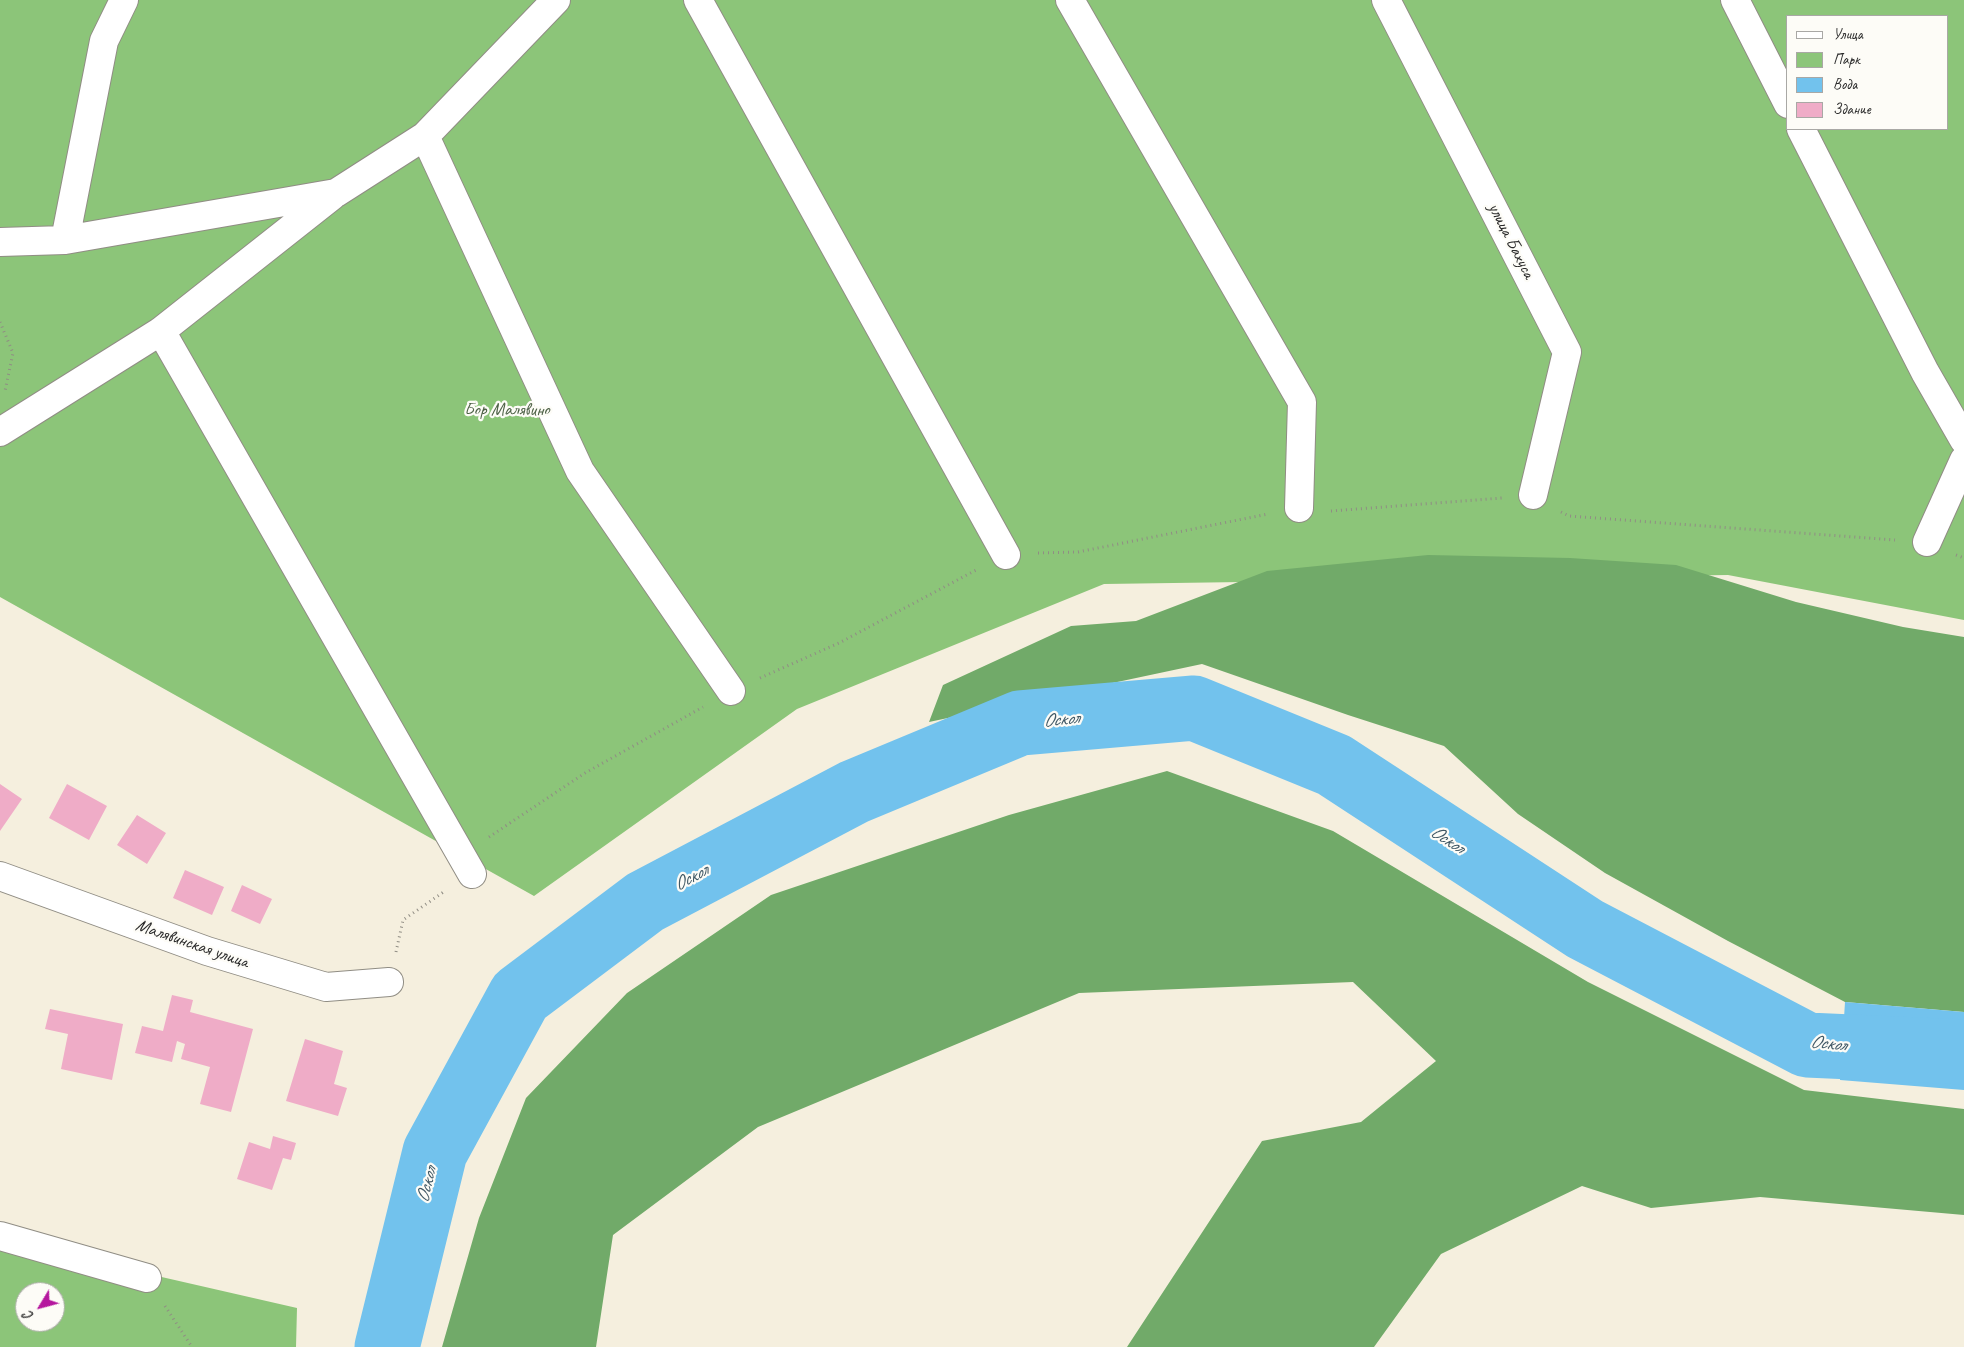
<!DOCTYPE html>
<meta charset="utf-8">
<style>
body{margin:0}
#map{position:relative;width:1964px;height:1347px;overflow:hidden;background:#f5efde;font-family:Caveat,sans-serif}
canvas{display:block}
.legend{position:absolute;left:1786px;top:15px;width:162px;height:115px;box-sizing:border-box;background:#fdfcf7;border:1px solid #a9a8a5;margin:0;padding:6px 9px;list-style:none;font-size:15px;color:#2b2b2b}
.legend li{display:flex;align-items:center;gap:10px;height:25px}
.legend b{width:25px;border:1px solid #a9a8a5}
.north{position:absolute;left:15px;top:1282px;width:50px;height:50px;box-sizing:border-box;background:#fdfcf7;border:1px solid #a9a8a5;border-radius:50%;rotate:233deg;font-size:14px;font-weight:700;line-height:20px;text-align:center;color:#2b2b2b}
.north::after{content:'';display:block;margin:auto;width:18px;height:22px;background:#b5179e;clip-path:polygon(50% 0,100% 100%,50% 72%,0 100%)}
</style>
<div id="map">
<canvas width="1964" height="1347"></canvas>
<ul class="legend">
<li><b style="height:6px;background:#fff"></b>Улица</li>
<li><b style="height:14px;background:#8cc579"></b>Парк</li>
<li><b style="height:14px;background:#72c2ed"></b>Вода</li>
<li><b style="height:14px;background:#efacc7"></b>Здание</li>
</ul>
<div class="north">С</div>
</div>
<script>
const ctx = document.querySelector('canvas').getContext('2d');
ctx.lineJoin = 'round';
function fillPath(path, color) {
  ctx.fillStyle = color;
  ctx.fill(path, 'evenodd');
}
function trace(path, color, width, dash) {
  ctx.strokeStyle = color;
  ctx.lineWidth = width;
  ctx.lineCap = dash ? 'butt' : 'round';
  ctx.setLineDash(dash || []);
  ctx.stroke(path);
}
function drawText(font, color, halo, rows, align = 'center') {
  ctx.font = font + ' Caveat,sans-serif';
  ctx.lineWidth = 4.5;
  ctx.setLineDash([]);
  ctx.textBaseline = 'middle';
  ctx.strokeStyle = halo;
  ctx.fillStyle = color;
  for (const [text, x, y, turn = 0] of rows) {
    ctx.save();
    ctx.translate(x, y);
    ctx.rotate((+turn || 0) * Math.PI / 180);
    ctx.textAlign = isNaN(turn) ? turn : align;
    if (halo) ctx.strokeText(text, 0, 0);
    ctx.fillText(text, 0, 0);
    ctx.restore();
  }
}
const green = new Path2D(`
 M0,0H1964V620L1728,575L1104,584L797,709L534,896L0,597ZM1788,16H1948V129H1788Z
 M0,1240L297,1308L296,1347H0ZM25,1292H55V1322H25Z`);
const forest = new Path2D(`
 M1428,555L1570,558L1676,565L1796,602L1903,627L1964,637V1012L1845,1002L1728,941L1605,873L1518,814L1444,746L1348,715L1202,664L929,722L943,685L1071,626L1136,621L1267,571Z
 M1167,771L1333,831L1588,982L1804,1090L1964,1109V1215L1760,1197L1651,1208L1582,1186L1441,1254L1374,1347H1127L1262,1141L1361,1122L1436,1061L1353,982L1079,993L758,1127L613,1235L596,1347H442L479,1218L526,1098L627,993L771,895L1009,815Z`);
const water = new Path2D(`
 M1845,1002L1964,1012V1090L1840,1080Z`);
const river = new Path2D(`
 M387,1347L435,1152L520,996L645,902L854,792L1020,723L1194,708L1334,765L1585,929L1807,1045L1964,1052`);
const building = new Path2D(`
 M0,784L22,799L0,831Z
 M67,784L107,806L89,840L49,818Z
 M137,815L166,833L147,864L117,845Z
 M185,870L224,887L212,915L173,898Z
 M242,885L272,899L260,924L231,911Z
 M172,995L193,1000L190,1012L253,1029L231,1112L200,1104L210,1067L181,1059L185,1044L177,1041L172,1062L135,1053L142,1026L163,1031Z
 M50,1009L123,1024L112,1080L61,1069L68,1034L45,1029Z
 M305,1039L343,1051L334,1084L347,1088L338,1116L286,1101Z
 M273,1136L296,1143L291,1160L283,1158L272,1190L237,1179L249,1142L270,1149Z`);
const path = new Path2D(`
 M0,322L13,353L5,391
 M1331,511L1502,498
 M1561,512L1569,516L1895,540
 M1038,553L1078,552L1268,514
 M1956,555L1964,558
 M760,678L839,643L978,569
 M489,837L585,773L703,707
 M396,952L403,920L445,891
 M165,1306L192,1347`);
const minor = new Path2D(`
 M698,0L1006,555
 M1070,0L1302,402L1299,508
 M1386,0L1567,352L1533,495
 M1735,0L1788,104
 M1801,129L1925,372L1964,440
 M425,136L580,471L731,691
 M65,240L104,41L124,0
 M0,242L65,240L336,193L425,136L556,0
 M161,331L472,874
 M0,432L161,331L332,196
 M1927,542L1964,460
 M0,876L207,951L326,987L389,982
 M0,1236L147,1278`);
const streetNames = [
 ["улица Бахуса",1511,241,63],
 ["Малявинская улица",192,944,19]
];
const parkNames = [
 ["Бор Малявино",507,410]
];
const waterNames = [
 ["Оскол",1061,720,-5],
 ["Оскол",1447,840,33],
 ["Оскол",691,878,-28],
 ["Оскол",1828,1044,6],
 ["Оскол",427,1185,-76]
];
fillPath(green, '#8cc579');
fillPath(forest, '#71aa69');
fillPath(water, '#72c2ed');
trace(river, '#72c2ed', 65);
fillPath(building, '#efacc7');
trace(minor, '#908d84', 30);
trace(path, '#908d84', 3, [1, 4]);
trace(minor, '#fff', 28);
drawText('18px', '#2b2b2b', '#fdfcf7', streetNames);
drawText('18px', '#4d6146', '#fdfcf7', parkNames);
drawText('italic 19px', '#405865', '#fdfcf7', waterNames);
</script>
